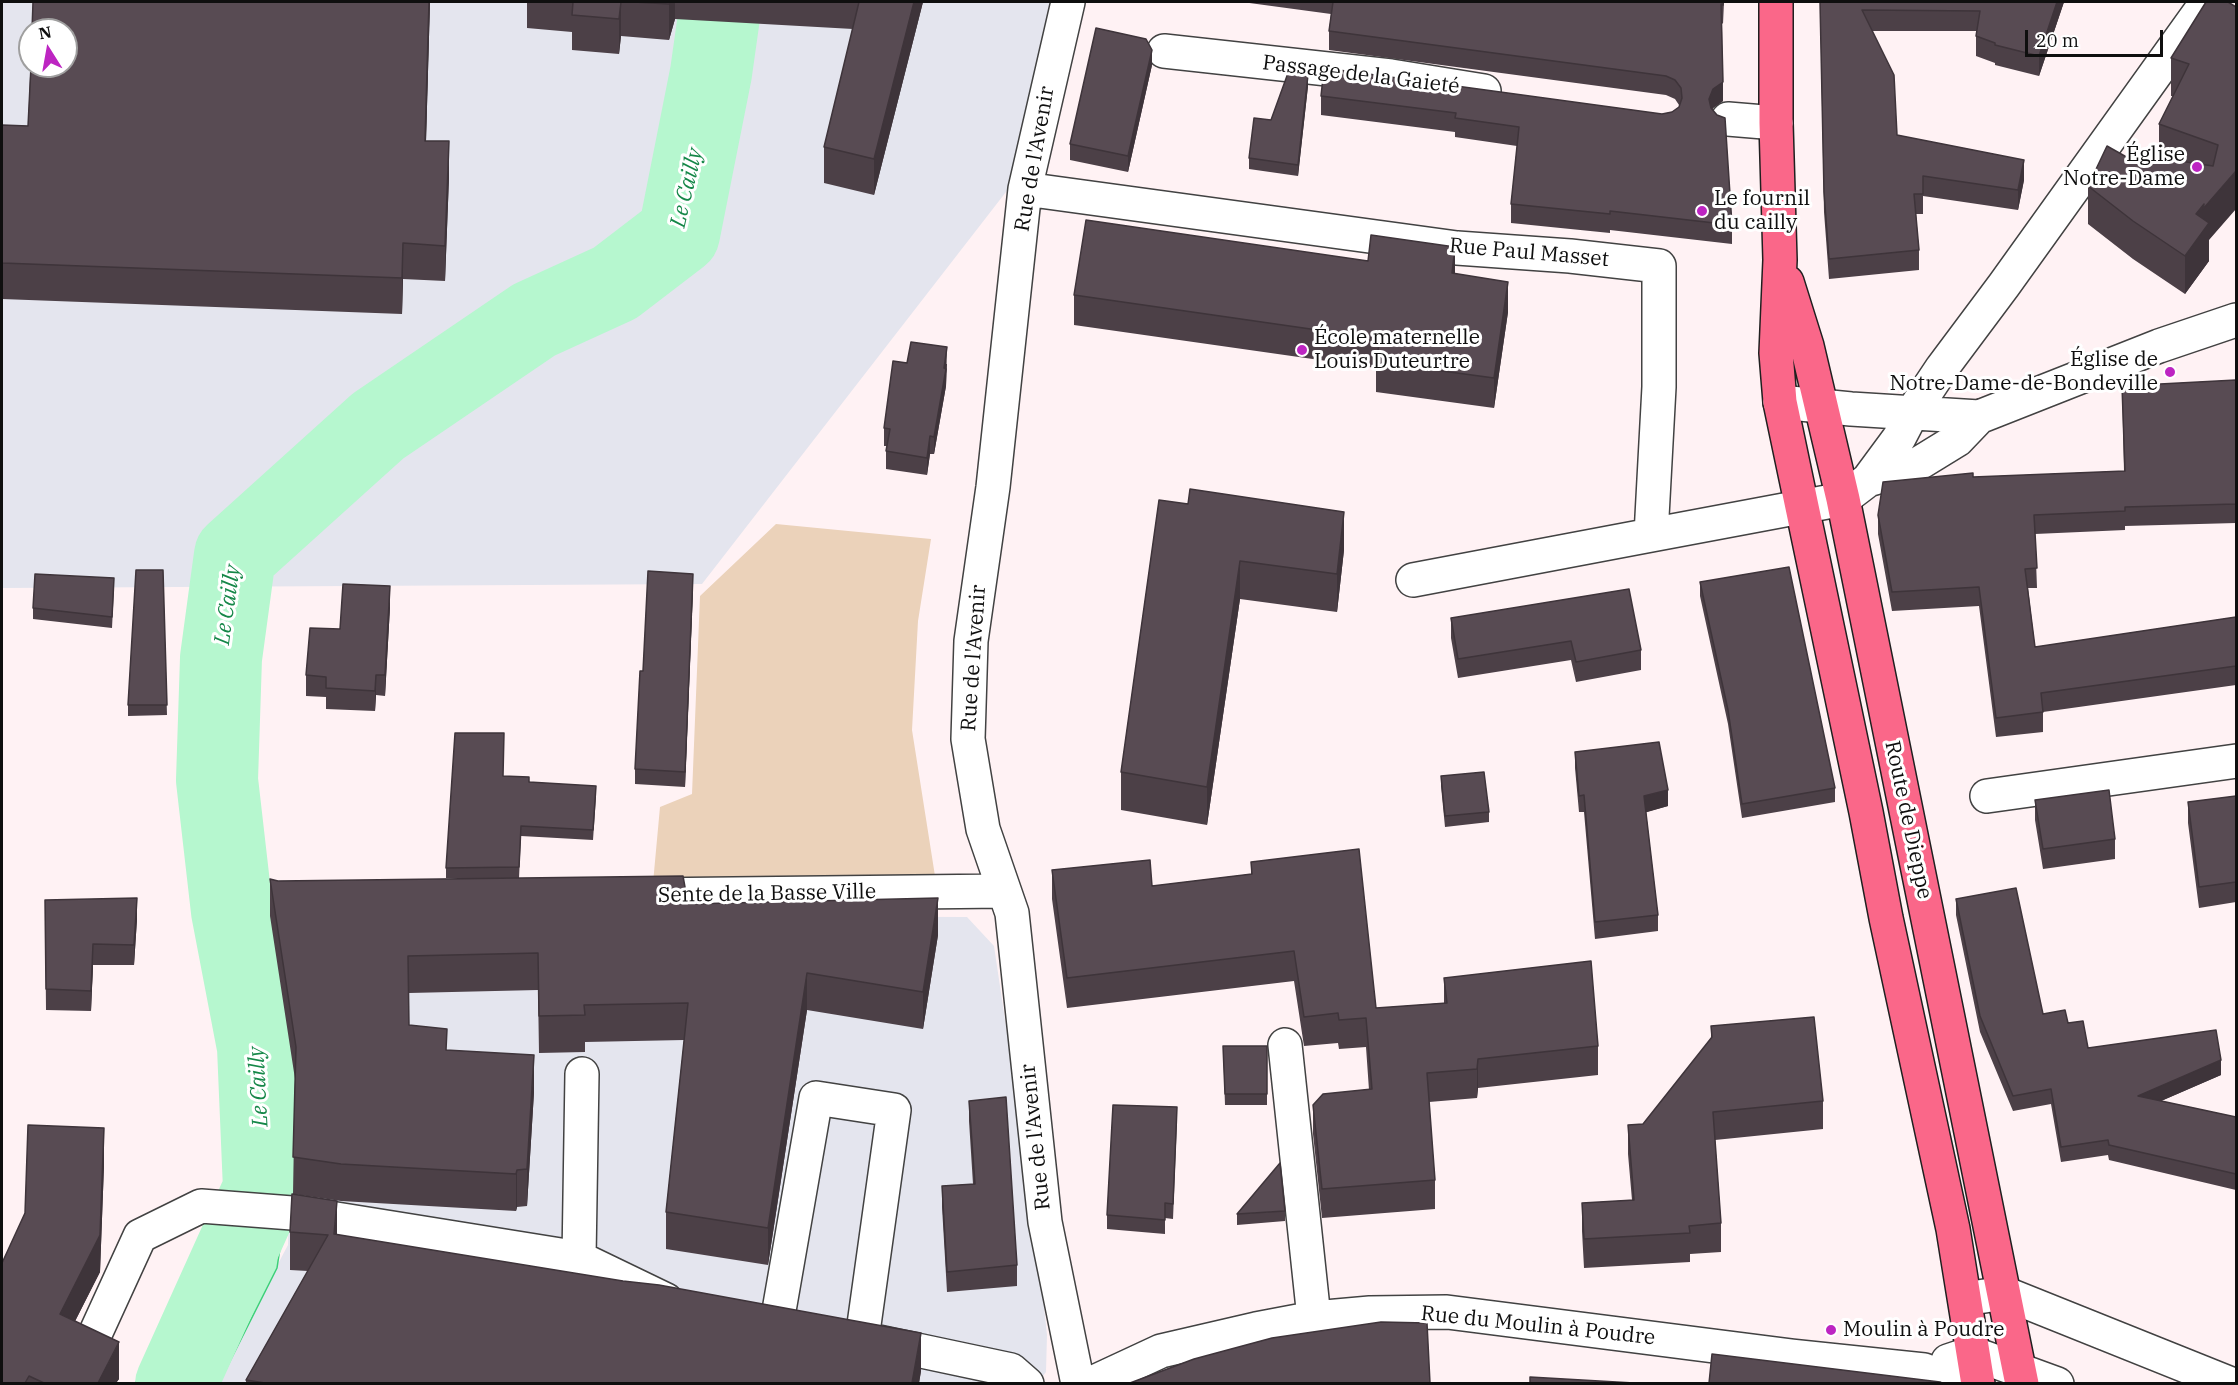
<!DOCTYPE html>
<meta charset="utf-8">
<style>
body{margin:0}
#map{position:relative;width:2238px;height:1385px;overflow:hidden;background:#fff2f4;font-family:"IBM Plex Serif",serif}
canvas{display:block}
.frame{position:absolute;inset:0;border:3px solid #0f0f0f;pointer-events:none}
.north{position:absolute;left:18px;top:18px;width:60px;height:60px;box-sizing:border-box;background:#fff;border:2px solid #9f9f9f;border-radius:50%;rotate:349deg;font-size:16px;font-weight:700;line-height:24px;text-align:center;color:#0f0f0f}
.north::after{content:'';display:block;margin:auto;width:21px;height:27px;background:#bd25c2;clip-path:polygon(50% 0,100% 100%,50% 72%,0 100%)}
.scale{position:absolute;left:2025px;top:30px;width:138px;height:27px;box-sizing:border-box;border:3px solid #0f0f0f;border-top:0;padding-left:8px;font-size:18px;line-height:21px;white-space:nowrap;color:#0f0f0f;-webkit-text-stroke:4px #fff;paint-order:stroke}
</style>
<div id="map">
<canvas width="2238" height="1385"></canvas>
<div class="frame"></div>
<div class="north">N</div>
<div class="scale">20 m</div>
</div>
<script>
const ctx = document.querySelector('canvas').getContext('2d');
ctx.lineJoin = 'round';
function fillPath(path, color) {
  ctx.fillStyle = color;
  ctx.fill(path, 'evenodd');
}
function trace(path, color, width, dash) {
  ctx.strokeStyle = color;
  ctx.lineWidth = width;
  ctx.lineCap = dash ? 'butt' : 'round';
  ctx.setLineDash(dash || []);
  ctx.stroke(path);
}
function drawText(font, color, halo, rows, align = 'center') {
  ctx.font = font + ' "IBM Plex Serif",serif';
  ctx.lineWidth = 6;
  ctx.setLineDash([]);
  ctx.textBaseline = 'middle';
  ctx.strokeStyle = halo;
  ctx.fillStyle = color;
  for (const [text, x, y, turn = 0] of rows) {
    ctx.save();
    ctx.translate(x, y);
    ctx.rotate((+turn || 0) * Math.PI / 180);
    ctx.textAlign = isNaN(turn) ? turn : align;
    if (halo) ctx.strokeText(text, 0, 0);
    ctx.fillText(text, 0, 0);
    ctx.restore();
  }
}
const industrial = new Path2D(`
 M2,2H1068L1023,170L702,584L2,588ZM30,30H66V66H30Z
 M265,915L967,917L994,946L1035,1221L1047,1335L1046,1372L1038,1383L214,1384L288,1245L292,1081Z`);
const green = new Path2D(`
 M776,524L931,539L918,621L912,730L935,876L653,883L660,807L692,794L700,596Z`);
const water = new Path2D(`
 M221,1218L284,1222L277,1268L219,1383L135,1384Z`);
const river = new Path2D(`
 M176,1384L264,1189L258,1047L232,911L217,780L221,658L235,555L378,426L534,320L615,283L679,234L711,73L721,2`);
const minor = new Path2D(`
 M1068,2L1025,189L993,487L971,641L968,739L983,829L1012,913L1045,1222L1078,1384
 M1164,51L1391,76L1484,91
 M1728,119L1776,123
 M1025,189L1457,248L1570,256L1659,266V387L1651,535L1843,499L1868,480L1899,438L1912,413L1942,368L2004,285L2207,2
 M1780,402L1851,409L1979,417
 M1868,480L1913,467L1957,440L1979,417L2159,346L2236,320
 M1413,580L1651,535
 M1987,796L2236,761
 M643,895L1004,891
 M1285,1045L1314,1318
 M579,1258L582,1074
 M1965,1299L2004,1293L2231,1384
 M777,1322L816,1098L894,1110L862,1339
 M879,1342L1011,1370L1027,1384
 M91,1343L140,1236L201,1206L305,1214L579,1258L666,1300
 M1948,1361L1972,1353L2057,1384
 M1090,1384L1161,1351L1256,1329L1314,1318L1370,1313L1447,1312L1792,1356L1924,1370L1958,1384`);
const major = new Path2D(`
 M1776,2V123L1780,260L1776,353L1780,402L1866,812L1886,918L1953,1229L1978,1384
 M1787,282L1807,346L1843,499L2022,1384`);
const wall = new Path2D(`
 M33,2H430L426,141L449,177L445,281L403,279L402,314L2,299V125L28,126Z
 M527,2H923L874,195L824,183V147L853,29L675,19L669,40L621,36L619,54L572,50V32L527,28Z
 M1242,2H1724L1723,24L1722,23L1723,101L1713,108L1712,110L1732,225V244L1610,230V233L1511,223V204L1517,146L1455,137V132L1321,115V96L1662,114L1672,112L1679,107V105L1675,99L1666,95L1329,50V31L1331,14Z
 M1820,2H2064L2039,76L1995,65V63L1976,56V31H1872L1897,135L2024,180L2018,210L1923,196V214H1916L1919,250V270L1829,279L1824,212Z
 M2236,7L2209,240V261L2185,294L2133,259L2088,224V186L2159,158V124L2173,96H2171V58Z
 M1152,65L1128,172L1070,160V144Z
 M1308,86L1298,176L1249,169V158L1271,120Z
 M1455,274L1508,312L1494,408L1376,392V368L1074,325V295Z
 M907,363L947,364L946,386L934,454H930L927,475L886,469V451L887,446H884V428Z
 M2236,380V523L2125,526V530L2035,534L2037,588H2028L2035,647L2236,617V685L2043,712V732L1996,737L1979,606L1892,611L1878,534V515L1973,477L2124,471L2122,386Z
 M1159,500L1344,550L1337,612L1240,599L1207,825L1121,810V772Z
 M163,570L167,715L128,716V705Z
 M1700,582L1835,788V802L1742,818L1728,724L1700,596Z
 M114,588L112,628L33,619V608Z
 M693,589L685,787L635,784V769Z
 M390,607L385,696L376,695L375,711L326,709V697L306,696V675L340,629Z
 M1451,618L1641,650V670L1576,682L1571,660L1458,678L1451,638Z
 M1575,752L1668,806L1646,812L1658,915V931L1595,939L1584,812H1579L1575,768Z
 M503,776L596,796L593,840L521,836L519,878H446V868Z
 M1441,776L1489,812V822L1445,827L1441,786Z
 M2236,796V902L2199,908L2188,823V802Z
 M2035,800L2115,839V859L2043,869L2035,820Z
 M1251,862L1376,1008L1444,1003V978L1598,1046V1075L1478,1088L1477,1098L1429,1102L1435,1180V1209L1322,1218L1313,1134V1105L1369,1090L1366,1047L1339,1049L1338,1043L1304,1046L1294,981L1067,1008L1052,899V870L1152,886L1251,874Z
 M270,879L278,881L688,904L938,935L923,1029L807,1010L768,1265L666,1249V1212L684,1040L585,1042V1052L539,1053L538,990L409,993V1025L447,1050L534,1092L527,1206L517,1207L516,1211L341,1201L293,1194L295,1079L270,916Z
 M1956,899L2043,1014L2068,1023L2088,1048L2221,1075L2161,1101L2236,1117V1190L2109,1160L2108,1155L2061,1162L2051,1104L2013,1111L1980,1032L1956,915Z
 M45,900L137,919L134,965H93L91,1011L46,1010Z
 M1711,1026L1823,1101V1129L1715,1140L1721,1223V1252L1690,1254V1262L1584,1268L1582,1231V1203L1632,1200L1628,1154V1125L1643,1124L1711,1039Z
 M1223,1046H1267V1105H1225Z
 M969,1101L1017,1265V1286L947,1292L942,1207V1186L973,1184L969,1121Z
 M1177,1121L1173,1219L1165,1218V1234L1107,1229V1215Z
 M104,1165L100,1272L75,1321L119,1379L116,1383H2L25,1213Z
 M1285,1211V1221L1237,1225V1214Z
 M290,1232L337,1235L921,1371L919,1383H246V1380L308,1271L290,1270Z`);
const shadedWall = new Path2D(`
 M429,2H430L425,176V141Z
 M621,2V36L619,54V19Z
 M670,2H675V19L669,40V4Z
 M914,2H923L874,195V159Z
 M2057,2H2064L2039,76V56Z
 M1152,50V65L1128,172V156Z
 M1308,75V86L1298,176V165Z
 M1723,82V101L1713,108L1709,118V99L1713,89Z
 M449,141V177L445,281V246Z
 M2024,160V180L2018,210V190Z
 M2236,171V209L2209,240V261L2185,294V256L2196,214Z
 M403,243V279L402,314V278Z
 M1455,247V277L1452,273Z
 M1508,282V312L1494,408V378Z
 M947,347L946,386L934,454V437Z
 M930,436V454L927,475V458Z
 M1344,512V550L1337,612V574Z
 M1240,561V599L1207,825V787Z
 M693,574V589L685,787V772Z
 M390,586V607L385,696V675Z
 M376,675V695L375,711V691Z
 M1668,790V806L1644,813V796Z
 M137,898V919L134,965V945Z
 M938,898V935L923,1029V992Z
 M93,944V965L91,1011V991Z
 M807,973V1010L768,1265V1228Z
 M534,1055V1092L527,1206V1169Z
 M1478,1059V1088L1477,1098V1069Z
 M2221,1060V1075L2138,1111V1096Z
 M104,1128V1165L100,1272L60,1351V1314Z
 M517,1170V1207L516,1211V1174Z
 M337,1201V1238L334,1234Z
 M921,1333V1371L919,1383H912Z
 M119,1342V1379L116,1383H98Z`);
const building = new Path2D(`
 M33,2H429L425,141H449L445,246L403,243L402,278L2,263V125L28,126L31,66H66V30H32Z
 M573,2H621L619,19L572,15Z
 M634,2H670L669,4Z
 M859,2H914L874,159L824,147Z
 M1333,2H1723V5L1721,4L1723,82L1713,89L1709,99L1711,108L1717,115L1725,118L1732,225L1610,211V214L1511,204L1519,127L1455,118L1456,113L1321,96L1324,68L1662,114L1672,112L1679,107L1682,98L1681,88L1675,80L1666,76L1329,31Z
 M1820,2H2057L2039,56L1995,45V43L1976,36L1980,11L1862,10L1894,75L1897,135L2024,160L2018,190L1923,176V194H1914L1919,250L1829,259L1824,192Z
 M2206,2H2228L2236,7V171L2203,209L2204,204L2196,214L2209,223L2185,256L2133,221L2088,186L2107,146L2130,159L2134,154L2213,166L2218,145L2159,124L2189,64L2171,58Z
 M1096,28L1146,39L1152,50L1128,156L1070,144Z
 M1288,73L1308,75L1298,165L1249,158L1254,118L1271,120Z
 M1086,220L1368,261L1371,235L1455,247L1452,273L1508,282L1494,378L1376,362L1380,339L1074,295Z
 M911,342L947,347L944,368L946,369L934,437L930,436L927,458L886,451L890,429L884,428L893,361L907,363Z
 M2236,380V504L2125,507V511L2034,515L2037,568L2025,569L2035,647L2236,617V666L2041,693L2043,712L1996,718L1979,587L1892,592L1878,515L1883,482L1973,473V477L2125,471L2122,386Z
 M1190,489L1344,512L1337,574L1240,561L1207,787L1121,772L1159,500L1188,504Z
 M1789,567L1835,788L1742,804L1728,710L1700,582Z
 M136,570H163L167,705H128Z
 M648,571L693,574L685,772L635,769L640,671H643Z
 M35,574L114,578L112,617L33,608Z
 M343,584L390,586L385,675H376L375,691L326,688V677L306,675L310,628L340,629Z
 M1629,589L1641,650L1576,662L1571,641L1458,659L1451,618Z
 M455,733H504L503,776L529,777V782L596,786L593,830L521,826L519,867L446,868Z
 M1659,742L1668,790L1644,796L1658,915L1595,922L1584,795L1579,796L1575,752Z
 M1484,772L1489,812L1445,816L1441,776Z
 M2109,790L2115,839L2043,849L2035,800Z
 M2236,796V882L2199,887L2188,802Z
 M1359,849L1376,1008L1447,1003L1444,978L1591,961L1598,1046L1478,1059L1477,1069L1427,1073L1435,1180L1322,1189L1313,1105L1323,1094L1372,1089L1366,1018L1339,1020L1338,1013L1304,1017L1294,951L1067,978L1052,870L1150,860L1152,886L1252,874L1251,862Z
 M683,876L688,904L938,898L923,992L807,973L768,1228L666,1212L688,1003L584,1005L585,1015L539,1016L538,953L408,956L409,1025L447,1029L446,1050L534,1055L527,1169L517,1170L516,1174L341,1164L293,1157L296,1047L270,879L278,881Z
 M2016,888L2043,1014L2065,1010L2068,1023L2083,1021L2088,1048L2216,1030L2221,1060L2138,1096L2236,1117V1174L2109,1145L2108,1140L2061,1147L2051,1089L2013,1096L1980,1016L1956,899Z
 M137,898L134,945L93,944L91,991L46,989L45,900Z
 M1814,1017L1823,1101L1713,1112L1721,1223L1689,1226L1690,1233L1584,1239L1582,1203L1634,1200L1628,1125L1643,1124L1712,1037L1711,1026Z
 M1223,1046H1267V1094H1225Z
 M1006,1097L1017,1265L947,1272L942,1186L975,1184L969,1101Z
 M1113,1105L1177,1107L1173,1204L1165,1203V1220L1107,1215Z
 M28,1125L104,1128L100,1235L60,1314L119,1342L98,1383H44L29,1376L25,1383H2V1263L25,1213Z
 M1280,1163L1285,1211L1237,1214Z
 M292,1194L337,1201L334,1234L623,1281L659,1285L921,1333L912,1383H265L246,1380L328,1235L290,1232Z
 M1381,1322L1427,1323L1430,1383H1130L1194,1359L1272,1338Z
 M1712,1354L1940,1382L1942,1383H1709Z
 M1530,1377L1634,1383H1530Z`);
const markers = [
 [2197,167,6,"#bd25c2"],
 [1702,211,6,"#bd25c2"],
 [1302,350,6,"#bd25c2"],
 [2170,372,6,"#bd25c2"],
 [1831,1330,6,"#bd25c2"]
];
const streetNames = [
 ["Passage de la Gaieté",1361,75,7],
 ["Rue de l'Avenir",1035,159,-80],
 ["Rue Paul Masset",1529,253,5],
 ["Rue de l'Avenir",974,658,-86],
 ["Route de Dieppe",1908,820,78],
 ["Sente de la Basse Ville",767,894,-1],
 ["Rue de l'Avenir",1036,1137,-96],
 ["Rue du Moulin à Poudre",1538,1326,6]
];
const poiNames = [
 ["Église",2185,155,"right"],
 ["Notre-Dame",2185,179,"right"],
 ["Le fournil",1714,199],
 ["du cailly",1714,223],
 ["École maternelle",1314,338],
 ["Louis Duteurtre",1314,362],
 ["Église de",2158,360,"right"],
 ["Notre-Dame-de-Bondeville",2158,384,"right"],
 ["Moulin à Poudre",1843,1330]
];
const waterNames = [
 ["Le Cailly",687,188,-77],
 ["Le Cailly",228,605,-82],
 ["Le Cailly",259,1087,-93]
];
fillPath(industrial, '#e4e5ee');
fillPath(green, '#ebd2ba');
fillPath(water, '#b6f7cf');
trace(water, '#3ccf78', 1.5);
trace(river, '#b6f7cf', 82);
trace(minor, '#424242', 36);
trace(major, '#202020', 36);
trace(minor, '#fff', 33);
trace(major, '#fa6789', 33);
fillPath(wall, '#4c4047');
fillPath(shadedWall, '#3e343a');
fillPath(building, '#584b53');
trace(building, '#3e343a', 1.5);
for (const [x, y, r, color] of markers) {
  const dot = new Path2D();
  dot.arc(x, y, r, 0, 2 * Math.PI);
  ctx.fillStyle = color;
  ctx.fill(dot);
  trace(dot, '#fff', 2);
}
drawText('21px', '#0f0f0f', '#fff', streetNames);
drawText('21px', '#0f0f0f', '#fff', poiNames, 'left');
drawText('italic 22px', '#158748', '#fff', waterNames);
</script>
